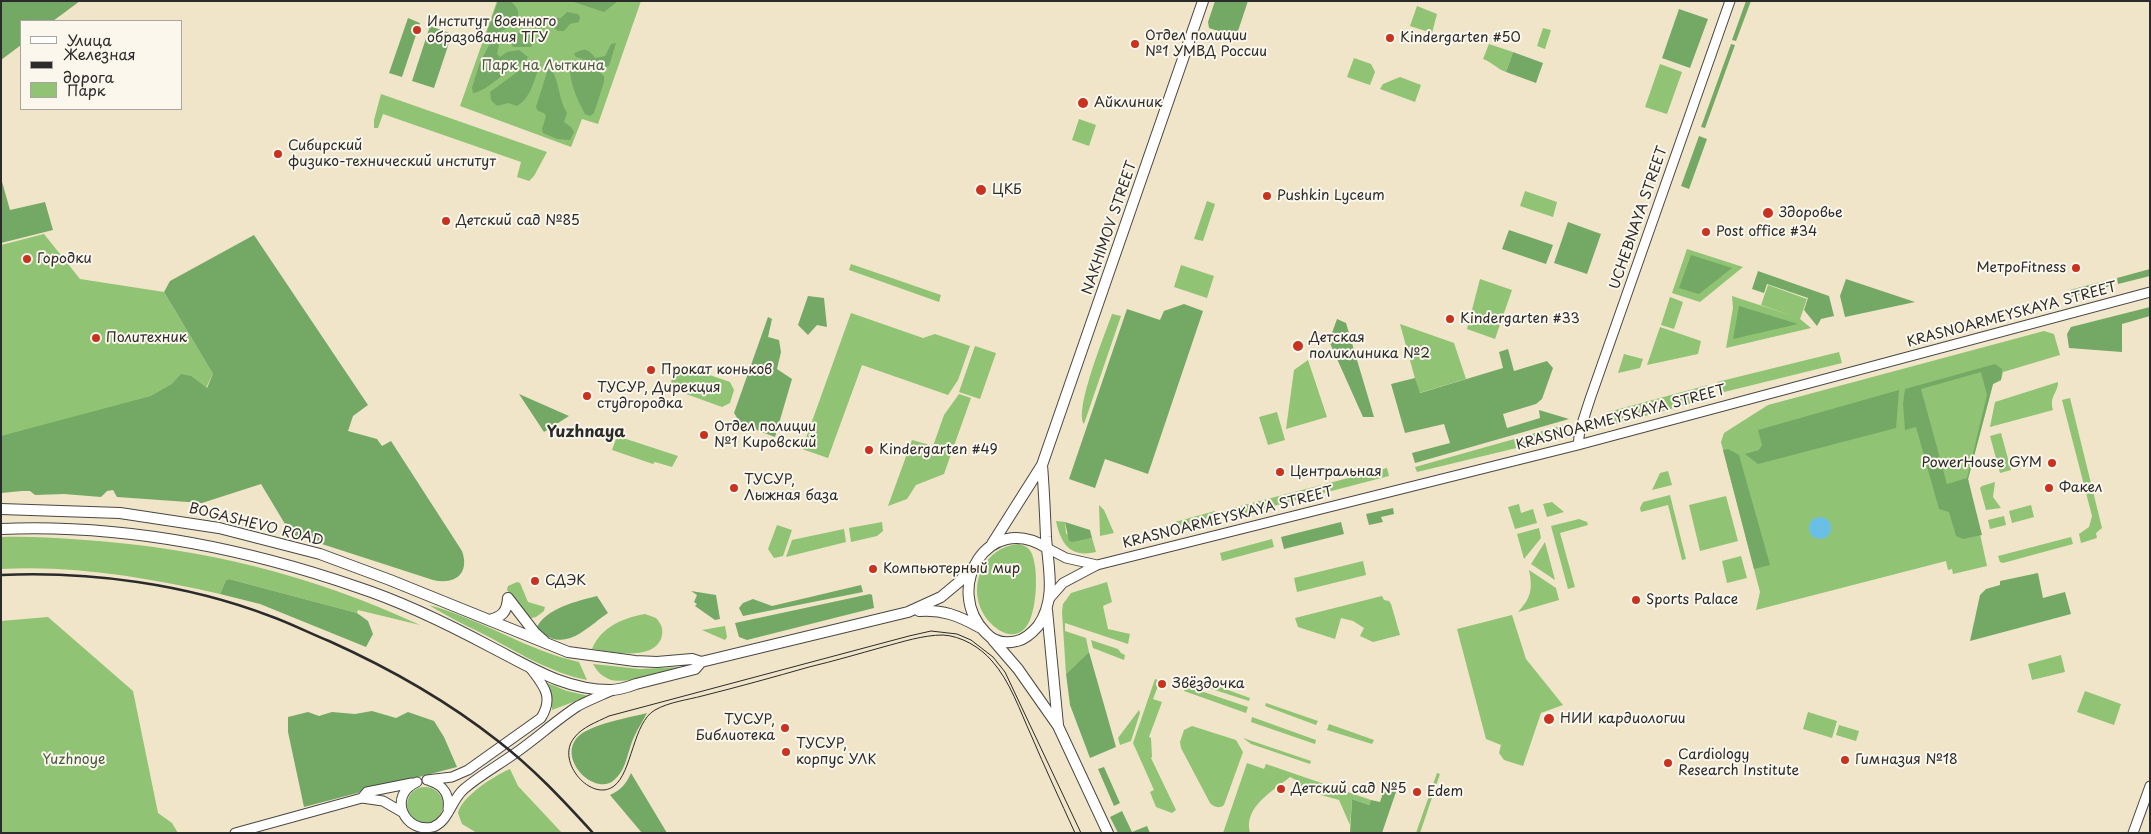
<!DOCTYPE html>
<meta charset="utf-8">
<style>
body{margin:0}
#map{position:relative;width:2151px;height:834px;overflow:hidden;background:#f0e5c8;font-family:"Playpen Sans",sans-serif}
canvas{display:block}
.frame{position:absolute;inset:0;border:2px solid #2b2b2b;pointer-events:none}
.legend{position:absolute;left:20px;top:20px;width:162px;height:90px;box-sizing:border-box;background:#fbf7ec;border:1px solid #a8a59f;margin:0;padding:6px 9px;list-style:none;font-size:15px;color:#2b2b2b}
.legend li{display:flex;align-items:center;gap:10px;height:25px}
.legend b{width:25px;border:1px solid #a8a59f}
</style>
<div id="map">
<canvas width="2151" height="834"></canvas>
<div class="frame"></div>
<ul class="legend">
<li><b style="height:6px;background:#fff"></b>Улица</li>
<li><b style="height:6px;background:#2b2b2b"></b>Железная дорога</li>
<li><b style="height:14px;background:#90c373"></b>Парк</li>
</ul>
</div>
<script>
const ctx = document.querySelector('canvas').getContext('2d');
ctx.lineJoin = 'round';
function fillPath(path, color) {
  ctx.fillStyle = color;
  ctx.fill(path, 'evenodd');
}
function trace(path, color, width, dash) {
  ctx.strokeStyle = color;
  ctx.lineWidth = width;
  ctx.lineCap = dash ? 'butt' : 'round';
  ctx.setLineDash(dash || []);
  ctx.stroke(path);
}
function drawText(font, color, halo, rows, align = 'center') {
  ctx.font = font + ' "Playpen Sans",sans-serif';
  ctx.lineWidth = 4;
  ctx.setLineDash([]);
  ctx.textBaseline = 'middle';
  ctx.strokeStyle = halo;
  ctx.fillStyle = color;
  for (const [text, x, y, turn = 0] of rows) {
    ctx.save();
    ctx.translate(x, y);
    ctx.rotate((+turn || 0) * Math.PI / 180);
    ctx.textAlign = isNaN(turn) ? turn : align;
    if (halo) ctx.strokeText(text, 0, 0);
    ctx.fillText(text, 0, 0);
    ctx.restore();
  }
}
const green = new Path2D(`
 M497,1H641L598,124L582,119L571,147L460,106Z
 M1417,6L1437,14L1432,33L1410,26Z
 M1543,28L1551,30L1545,49L1537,46Z
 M1489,44L1513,52L1506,72C1497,69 1492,62 1483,59Z
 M1354,58L1371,64L1375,72L1370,85L1347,77Z
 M1660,64L1682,72L1667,114L1645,107Z
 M1400,77L1421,85L1415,102L1380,89L1383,84Z
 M381,94L547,152L534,176L529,181L517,177L521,162L383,114L378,128H374V120Z
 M1079,119L1096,125L1089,146L1072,140Z
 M1525,191L1557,202L1553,217L1520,206Z
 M1207,201L1215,204L1203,241L1194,239Z
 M44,234L80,279L164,292L213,374L206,388L1,437V245Z
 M1687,249L1743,267L1700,302L1672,293Z
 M851,264L941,295L939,302L849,270Z
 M1181,265L1214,276L1207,298L1174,287Z
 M1480,279L1512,290L1495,339L1467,329Z
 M1768,285L1807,299L1800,319L1811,328L1726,348L1733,308L1732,296L1793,316L1761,305Z
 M1670,297L1683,302L1674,329L1661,325Z
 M851,313L923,338L935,334L970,346L958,380L948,395L862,365L828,458L802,449Z
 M1112,314L1121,316L1084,424C1074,410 1105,334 1112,314Z
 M1400,324L1454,343L1466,379L1419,393Z
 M1660,327L1701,341L1698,354L1647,365Z
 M2044,331L2054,334L2060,355L2003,372L2001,380L1993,384L1968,479L1987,566L1953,574L1952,569L1948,570L1946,561L1756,610L1760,592L1721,442L1724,433L1768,405Z
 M975,346L996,353L980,399L959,392Z
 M1839,352L1842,363L1720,393L1717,382Z
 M1624,354L1643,359L1640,368L1618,373Z
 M1308,360L1327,417L1286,429L1294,370Z
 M683,366L730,382L734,390L730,403L722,407L675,390L671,382L675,370Z
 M2058,382C2058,393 2049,396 2053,410L1990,427L1995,402Z
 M1708,385L1711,398L1608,426L1606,418L1608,412Z
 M959,394L971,398L944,474L916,485L907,499L888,506L912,440L933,446L944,415Z
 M2070,398L2102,528L2096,533L2097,538L2081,543L2079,534L2089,527L2092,516L2062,400Z
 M1277,412L1285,440L1268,445L1259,417Z
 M1564,425L1565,434L1558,438L1417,472L1415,467Z
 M2001,433L2011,470L2000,473L1990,436Z
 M617,436L678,456L672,467L655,462L653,464L612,450Z
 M1387,468L1389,476L1231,517L1229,509Z
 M1668,471L1672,485L1652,490L1660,473Z
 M1995,482L1993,497L2001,508L1986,510L1980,488L1982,486Z
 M1670,495L1686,559L1682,560L1668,505L1641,512L1640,508L1643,502Z
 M1726,496L1738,541L1700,551L1689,505Z
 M1552,502L1564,512L1547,517L1543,504Z
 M1519,504L1521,513L1533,509L1537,523L1515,529L1508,507Z
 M1099,505L1104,510L1114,533L1100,536Z
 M2031,505L2034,517L2012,523L2009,511Z
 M1215,511L1217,519L1177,530L1175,522Z
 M2004,516L2006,525L1990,529L1988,520Z
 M1579,519L1587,522L1588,525L1560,533L1575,587L1568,589L1551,526Z
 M1056,521L1065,522L1066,533L1074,542L1092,538L1096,552C1070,558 1061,544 1056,521Z
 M882,522L883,531L877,536L851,542L849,528Z
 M777,525L792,530L783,556L774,558L768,549Z
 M1539,528L1541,538L1524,559L1517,534Z
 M844,529L846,542L786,557L792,540Z
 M1,537C29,536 57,538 85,540C203,548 312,575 420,625L358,610L357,613L229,579L226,580L220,594C149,578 75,565 1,569Z
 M2071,537L2073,544L2003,563L2000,562L1998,556Z
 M1272,539L1274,547L1222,561L1220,553Z
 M1545,542L1555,580L1531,564Z
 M1018,544C1024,545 1028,547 1031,552C1039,567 1037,609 1028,624C1015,646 991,628 983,613C967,584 985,547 1018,544Z
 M1741,556L1747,578L1727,583L1722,561Z
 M1363,561L1366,575L1297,592L1294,578Z
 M1529,570L1556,588L1559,600L1518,612C1531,598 1533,589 1529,570Z
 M517,582L520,583L528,602L545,607L544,611L536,617L527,619L507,590L508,586Z
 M1107,582L1112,602L1103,606L1108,629L1130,634L1128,644L1065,623V631L1086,638L1089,652L1066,674L1062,612L1063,604L1071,593Z
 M1382,596L1384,600L1389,601L1391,604L1400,635L1373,642L1360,636L1364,628L1353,621L1341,618L1335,639L1298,627L1295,618Z
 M429,605C481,619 526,650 579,662L587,680C552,673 522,655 491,638C470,627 449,618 429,605Z
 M645,614L656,618C662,625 664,630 661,639C652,661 610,652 592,649C601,627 623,618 645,614Z
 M1512,615L1526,659L1563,705L1541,713L1523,766L1504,760L1499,753L1501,745L1486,739L1457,629Z
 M48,617L133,691L158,813L172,823L178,833H1V621Z
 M725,626L727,637L725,640L702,630Z
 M1091,640L1118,649L1121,653L1125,655L1124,660L1093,648Z
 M2061,655L2065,672L2032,680L2028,664Z
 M593,664L640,669L681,667C667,672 625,684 611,680C603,677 597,672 593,664Z
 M1192,677L1250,698L1249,701L1190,682Z
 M1155,679L1160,681L1153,699L1162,702L1149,737L1151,738L1152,757L1151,758L1176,810L1172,813L1156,807L1150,792L1154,790L1133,743Z
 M545,682L567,691L589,696L552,710V696Z
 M1186,686L1248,707L1246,713L1184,691Z
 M2085,691L2121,704L2114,725L2077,712Z
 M1266,703L1318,721L1316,725L1265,706Z
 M1139,710L1140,713L1131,741L1120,745L1118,738Z
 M1808,712L1837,721L1832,738L1803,729Z
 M1252,717L1316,740L1315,744L1251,722Z
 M1329,724L1374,740L1372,744L1327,730Z
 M1839,725L1859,731L1856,741L1836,735Z
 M1192,726L1236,740L1243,752L1224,805C1219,809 1214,807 1210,803L1181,748L1180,742L1184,730Z
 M1243,738L1311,761L1310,764L1251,744Z
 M1247,763L1264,769L1266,764L1371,800L1369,805L1352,799L1350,825L1339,800L1300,789L1296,780L1290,777C1273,791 1243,807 1250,833H1223Z
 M510,769L518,786L562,833H477L462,824L458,813C461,797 495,775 510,769Z
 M1437,773L1440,774L1420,833H1416Z
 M407 805a18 18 0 1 1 36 0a18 18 0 1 1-36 0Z`);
const forest = new Path2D(`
 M1,1H80L53,21H21V45L1,60Z
 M498,1H511C513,4 517,7 518,11C521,24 498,33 489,37L487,32Z
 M571,1H618L604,12Z
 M1215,1H1248L1236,37L1209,28L1208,22Z
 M1746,1H1751L1736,41L1732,40Z
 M1679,9L1708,19L1690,68L1662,58Z
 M567,12L578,14L580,17L579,22L570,24L564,31H558L550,25L555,18H561Z
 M408,18L420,23L402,77L389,73Z
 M430,26L452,34L434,88L412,81Z
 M522,30L532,31L534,40L531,47H513L511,43L514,36Z
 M496,40L499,45L497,54L500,57L507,52L519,50L528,57L525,62C507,67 489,91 473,93L472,88L479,65L491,41Z
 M616,43L609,66L606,67L576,57L574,54C584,47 589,49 595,58L605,56L611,44Z
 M1731,44L1735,45L1705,128L1701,127Z
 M1513,52L1543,63L1536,83L1506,72Z
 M574,62L598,71L604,76V82L594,113L590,116L585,114C577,99 569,82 570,65Z
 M533,66L538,70C533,84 530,98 517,106L508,103L497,106L491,100L490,92L520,70Z
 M548,69H551C560,82 558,99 567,113L564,122L571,127L574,132L570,140L557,139L543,133L542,129L546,116L544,113L538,111L536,107Z
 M1699,136L1707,139L1689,189L1681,186Z
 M1,178L10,210L45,202L53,230L1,243Z
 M1568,222L1601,234L1587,274L1554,263Z
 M1509,230L1553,245L1546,264L1502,249Z
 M254,235L368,405L353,416L348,431L377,439L382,446L391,441L462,551C470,574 455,585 433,580L291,534L261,484L202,503L117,497L113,490L107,491L101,497L64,494L35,495L30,491H22L1,493V436L151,396L172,384L181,374L191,376L207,388L213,374L164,292L170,281Z
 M1691,255L1732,268L1699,294L1679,288Z
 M2150,269V276L2118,284L2117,278Z
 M1758,271L1829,296L1834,316L1821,319L1817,326L1804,310L1808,298L1767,284L1764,293L1752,289Z
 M1846,279L1915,302L1845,317L1840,296Z
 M2108,280L2110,286L2071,297L2070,290Z
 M808,296L824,298L827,327L817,325L808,335L798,325Z
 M1184,304L1203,311L1148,474L1105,459L1095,488L1069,479L1127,309L1160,320L1164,311Z
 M1739,306L1798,324L1733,339Z
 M2150,307V316L2122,324V352L2069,348L2067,334L2071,327Z
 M768,317L772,319L768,337L779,340L781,352L777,369L792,379L775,437L741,424L734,413Z
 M1337,319L1346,323L1374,417H1363L1329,341Z
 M1508,349L1514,371L1547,361L1553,368L1542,399L1536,404L1503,414L1507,428L1540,418L1539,410L1569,419L1415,463L1412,453L1450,443L1444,424L1405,433L1391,384L1415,378L1420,393L1503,368L1499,352Z
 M1995,364L2002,369L2001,380L1993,384L1968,479L1982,535L1963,539L1956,536L1949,512L1939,509L1916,427L1905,430L1903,404L1905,389ZM1981,372L1987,395L1967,478L1947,484L1921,389Z
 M1899,390L1896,428L1758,464L1745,454L1759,450L1762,445L1758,430Z
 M519,394L569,416L544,432Z
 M1728,449L1739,455L1770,565L1754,569L1723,450Z
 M1393,508L1394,514L1381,517L1383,522L1369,525L1366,514Z
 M1065,522L1090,530L1092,538L1074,542L1069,541Z
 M1341,522L1344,534L1284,549L1281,537Z
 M2038,573L2043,598L2065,592L2071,614L1970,641L1980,595L1986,589L2000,585V581Z
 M229,579L357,613L368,621L373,634L366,647L260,604L220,594L226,580Z
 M861,585L863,592L743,616L739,608L743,603L753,599L772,606Z
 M691,591L716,595L720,619L715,620L695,606L697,604L694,602L697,595Z
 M870,594L872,595L874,608L747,640L739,637L735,623Z
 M597,596L608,613C583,630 565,654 536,629C545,608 578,601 597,596Z
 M1089,652L1116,747L1090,758L1070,705L1066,674Z
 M372,711L396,718L408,712L434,721L444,737L457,767L304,807L288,732V717L308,712L319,716L332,712L355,714Z
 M647,713C643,721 638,728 634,737C627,752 627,770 613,781C592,796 554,755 581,734C597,723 628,718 647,713Z
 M1104,767L1120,803L1114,806L1098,769Z
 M631,773L667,833H642L610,795C621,790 626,784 631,773Z
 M1387,781L1398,786L1382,833H1350L1352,799L1369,805L1371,800L1380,802Z
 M1122,811L1132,832L1147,826L1150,833H1118L1110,817Z`);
const water = new Path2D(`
 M1809 528a11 11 0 1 1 22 0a11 11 0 1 1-22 0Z`);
const secondary = new Path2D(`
 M1578,445L1580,430L1590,399L1730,1
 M1047,548L1066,558L1097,565
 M1049,599L1063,583L1097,565L1578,445L2150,292
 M427,780L452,777L468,770L541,718C554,697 544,686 531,669
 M430,781C443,785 450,795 448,809
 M417,782C387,795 404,834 433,827C449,821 451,800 464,789C479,776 497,766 514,754C536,739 556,720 578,706C589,700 602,695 613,690
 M362,798L367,792L412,783
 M235,833L362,798L383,801L402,812
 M2133,833L2150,786`);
const primary = new Path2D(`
 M1042,465C1044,489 1045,513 1046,537C1048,567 1057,599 1038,626C1032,633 1026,639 1017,641C1005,644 994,642 986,633C942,589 988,510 1047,548
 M1,509L120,513L219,528L320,554L390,580L568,652L635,661L657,662L692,659L701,662
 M1,529C121,524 244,548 357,587C403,602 448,624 491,647C530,667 565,690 610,690C619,690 628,687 636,684C656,679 675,674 695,669L701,662
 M992,544L1042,465L1203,1
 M508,598L535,633L544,641
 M1047,610L1058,725
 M919,611C942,609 959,616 979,627
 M489,620C502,617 507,612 508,598
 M993,640L1018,669L1058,726L1108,833
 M701,662L908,612L941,597L959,582L970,569`);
const tram = new Path2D(`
 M1075,833C1060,800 1045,768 1031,735C1020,711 1010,681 992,661C980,647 961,636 943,635C923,635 902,642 883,647C858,654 834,661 809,667C774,677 738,687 702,696C687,700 669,702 655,710C633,722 632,773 614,786C592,803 555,762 574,738C582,727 597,722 609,716L909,636L931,631L957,634L971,640L993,657L1005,672L1081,833`);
const rail = new Path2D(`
 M1,575C90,571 186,584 270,616C290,623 309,633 329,641C389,668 446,700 498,741C533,768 563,800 593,833`);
const markers = [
 [417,30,5,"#c8321e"],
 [1390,38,5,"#c8321e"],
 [1135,44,5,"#c8321e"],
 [1083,103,6,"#c8321e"],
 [278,154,5,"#c8321e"],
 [981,190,6,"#c8321e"],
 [1267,196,5,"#c8321e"],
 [1768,213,6,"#c8321e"],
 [446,221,5,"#c8321e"],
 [1706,232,5,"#c8321e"],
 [27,259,5,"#c8321e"],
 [2076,268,5,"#c8321e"],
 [1450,319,5,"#c8321e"],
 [96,338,5,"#c8321e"],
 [1298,346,6,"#c8321e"],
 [651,370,5,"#c8321e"],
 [587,396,5,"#c8321e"],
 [704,435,5,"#c8321e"],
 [869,450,5,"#c8321e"],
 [2052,463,5,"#c8321e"],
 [1280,472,5,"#c8321e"],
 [734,488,5,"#c8321e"],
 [2049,488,5,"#c8321e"],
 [873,569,5,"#c8321e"],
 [535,581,5,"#c8321e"],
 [1636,600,5,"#c8321e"],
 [1162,684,5,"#c8321e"],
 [1549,719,6,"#c8321e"],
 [785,728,5,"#c8321e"],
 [786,752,5,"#c8321e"],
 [1845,760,5,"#c8321e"],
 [1668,763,5,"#c8321e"],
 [1281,789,5,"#c8321e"],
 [1417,792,5,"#c8321e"]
];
const poiNames = [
 ["Институт военного",427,22],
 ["образования ТГУ",427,38],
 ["Отдел полиции",1145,36],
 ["№1 УМВД России",1145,52],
 ["Kindergarten #50",1400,38],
 ["Айклиник",1094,103],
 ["Сибирский",288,146],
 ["физико-технический институт",288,162],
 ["ЦКБ",992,190],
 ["Pushkin Lyceum",1277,196],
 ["Здоровье",1779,213],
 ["Детский сад №85",456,221],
 ["Post office #34",1716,232],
 ["Городки",37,259],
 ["МетроFitness",2066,268,"right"],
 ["Kindergarten #33",1460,319],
 ["Политехник",106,338],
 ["Детская",1309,338],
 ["поликлиника №2",1309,354],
 ["Прокат коньков",661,370],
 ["ТУСУР, Дирекция",597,388],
 ["студгородка",597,404],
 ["Отдел полиции",714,427],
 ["№1 Кировский",714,443],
 ["Kindergarten #49",879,450],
 ["PowerHouse GYM",2042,463,"right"],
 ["Центральная",1290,472],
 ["ТУСУР,",744,480],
 ["Лыжная база",744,496],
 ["Факел",2059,488],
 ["Компьютерный мир",883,569],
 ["СДЭК",545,581],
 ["Sports Palace",1646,600],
 ["Звёздочка",1172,684],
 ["НИИ кардиологии",1560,719],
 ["ТУСУР,",775,720,"right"],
 ["Библиотека",775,736,"right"],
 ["ТУСУР,",796,744],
 ["корпус УЛК",796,760],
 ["Cardiology",1678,755],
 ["Research Institute",1678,771],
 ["Гимназия №18",1855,760],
 ["Детский сад №5",1291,789],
 ["Edem",1427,792]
];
const parkNames = [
 ["Парк на Лыткина",543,66],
 ["Yuzhnoye",74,760]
];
const streetNames = [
 ["UCHEBNAYA STREET",1639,218,-71],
 ["NAKHIMOV STREET",1110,228,-71],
 ["KRASNOARMEYSKAYA STREET",2012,315,-15],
 ["KRASNOARMEYSKAYA STREET",1621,418,-15],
 ["KRASNOARMEYSKAYA STREET",1228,518,-14],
 ["BOGASHEVO ROAD",256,525,14]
];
const quarterNames = [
 ["Yuzhnaya",586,433]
];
fillPath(green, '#90c373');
fillPath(forest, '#74a965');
fillPath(water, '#69bfe6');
trace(secondary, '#494743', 11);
trace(primary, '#494743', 12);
trace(secondary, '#fff', 9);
trace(primary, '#fff', 10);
trace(tram, '#2b2b2b', 1);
trace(rail, '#2b2b2b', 2.5);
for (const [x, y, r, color] of markers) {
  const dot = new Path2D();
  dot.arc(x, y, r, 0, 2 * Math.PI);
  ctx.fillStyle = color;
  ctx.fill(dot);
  trace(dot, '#fbf7ec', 2);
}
drawText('14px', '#2b2b2b', '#fbf7ec', poiNames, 'left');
drawText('14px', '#495941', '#fbf7ec', parkNames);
drawText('14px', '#2b2b2b', '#fbf7ec', streetNames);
drawText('bold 16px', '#2b2b2b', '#fbf7ec', quarterNames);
</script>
